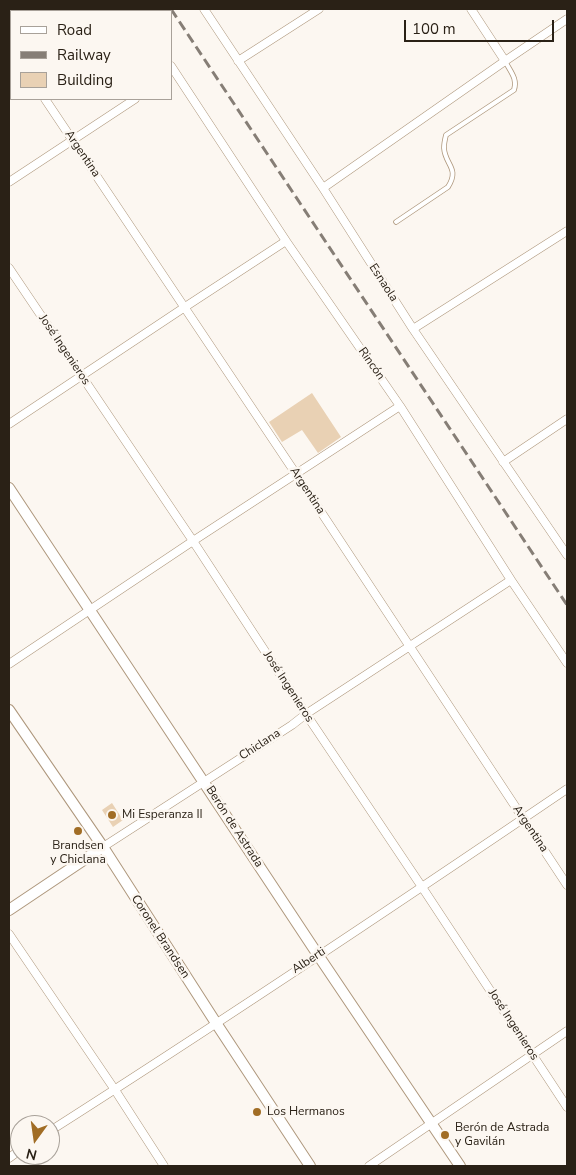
<!DOCTYPE html>
<meta charset="utf-8">
<style>
body{margin:0}
#map{position:relative;width:576px;height:1175px;overflow:hidden;background:#fcf7f1;font-family:"Nunito Sans",sans-serif}
canvas{display:block}
.frame{position:absolute;inset:0;border:10px solid #2a2116;pointer-events:none}
.legend{position:absolute;left:10px;top:10px;width:162px;height:90px;box-sizing:border-box;background:#fcf7f1;border:1px solid #a8a199;margin:0;padding:6px 9px;list-style:none;font-size:15px;color:#2a2116}
.legend li{display:flex;align-items:center;gap:10px;height:25px}
.legend b{width:25px;border:1px solid #a8a199}
.north{position:absolute;left:10px;top:1115px;width:50px;height:50px;box-sizing:border-box;background:#fcf7f1;border:1px solid #a8a199;border-radius:50%;rotate:194deg;font-size:14px;font-weight:700;line-height:20px;text-align:center;color:#2a2116}
.north::after{content:'';display:block;margin:auto;width:18px;height:22px;background:#a16d25;clip-path:polygon(50% 0,100% 100%,50% 72%,0 100%)}
.scale{position:absolute;left:404px;top:20px;width:150px;height:22px;box-sizing:border-box;border:2px solid #2a2116;border-top:0;padding-left:6px;font-size:15px;line-height:18px;white-space:nowrap;color:#2a2116;-webkit-text-stroke:4px #fcf7f1;paint-order:stroke}
</style>
<div id="map">
<canvas width="576" height="1175"></canvas>
<div class="frame"></div>
<ul class="legend">
<li><b style="height:6px;background:#fff"></b>Road</li>
<li><b style="height:6px;background:#867e76"></b>Railway</li>
<li><b style="height:14px;background:#e9d1b4"></b>Building</li>
</ul>
<div class="north">N</div>
<div class="scale">100 m</div>
</div>
<script>
const ctx = document.querySelector('canvas').getContext('2d');
ctx.lineJoin = 'round';
function fillPath(path, color) {
  ctx.fillStyle = color;
  ctx.fill(path, 'evenodd');
}
function trace(path, color, width, dash) {
  ctx.strokeStyle = color;
  ctx.lineWidth = width;
  ctx.lineCap = dash ? 'butt' : 'round';
  ctx.setLineDash(dash || []);
  ctx.stroke(path);
}
function drawText(font, color, halo, rows, align = 'center') {
  ctx.font = font + ' "Nunito Sans",sans-serif';
  ctx.lineWidth = 5;
  ctx.setLineDash([]);
  ctx.textBaseline = 'middle';
  ctx.strokeStyle = halo;
  ctx.fillStyle = color;
  for (const [text, x, y, turn = 0] of rows) {
    ctx.save();
    ctx.translate(x, y);
    ctx.rotate((+turn || 0) * Math.PI / 180);
    ctx.textAlign = isNaN(turn) ? turn : align;
    if (halo) ctx.strokeText(text, 0, 0);
    ctx.fillText(text, 0, 0);
    ctx.restore();
  }
}
const building = new Path2D(`
 M9,9H28L30,11H11V34L9,30Z
 M312,393L341,437L318,453L302,430L282,442L269,422Z
 M112,803L123,820L113,827L102,810Z`);
const service = new Path2D(`
 M396,222L448,187C460,168 445,165 444,148C444,144 445,139 446,135L514,90C518,79 510,71 505,61`);
const minor = new Path2D(`
 M134,9L136,11
 M204,9L323,188L413,329L567,555
 M471,9L505,61
 M9,44L11,47
 M238,61L319,9
 M171,66L286,241L400,406L511,580L567,663
 M45,99L296,474L567,885
 M9,182L135,99
 M323,188L505,61L567,19
 M9,268L193,541L306,714L422,887L567,1107
 M413,329L567,231
 M9,424L185,307L286,241
 M503,462L567,419
 M9,664L193,541L400,406
 M103,847L292,725L306,714L511,580
 M9,934L115,1090L164,1166
 M50,1131C224,1020 396,905 567,789
 M9,1158L20,1150
 M369,1166L567,1031`);
const tertiary = new Path2D(`
 M9,488L318,955L460,1166
 M9,710L103,847L216,1023L310,1166
 M9,910L103,847`);
const rail = new Path2D(`
 M171,9L567,605`);
const markers = [
 [112,815,5,"#a16d25"],
 [78,831,5,"#a16d25"],
 [257,1112,5,"#a16d25"],
 [445,1135,5,"#a16d25"]
];
const streetNames = [
 ["Argentina",82,154,56],
 ["Esnaola",383,283,57],
 ["José Ingenieros",64,350,56],
 ["Rincón",371,364,55],
 ["Argentina",307,491,57],
 ["José Ingenieros",288,687,57],
 ["Chiclana",260,745,-33],
 ["Berón de Astrada",234,827,57],
 ["Argentina",530,829,56],
 ["Coronel Brandsen",160,937,57],
 ["Alberti",309,961,-33],
 ["José Ingenieros",513,1025,57]
];
const poiNames = [
 ["Mi Esperanza II",122,815],
 ["Brandsen",78,846,"center"],
 ["y Chiclana",78,860,"center"],
 ["Los Hermanos",267,1112],
 ["Berón de Astrada",455,1128],
 ["y Gavilán",455,1142]
];
fillPath(building, '#e9d1b4');
trace(service, '#ae977c', 5.5);
trace(minor, '#ae977c', 9);
trace(tertiary, '#ae977c', 12);
trace(service, '#fff', 4);
trace(minor, '#fff', 8);
trace(tertiary, '#fff', 10);
trace(rail, '#867e76', 3, [10, 5]);
for (const [x, y, r, color] of markers) {
  const dot = new Path2D();
  dot.arc(x, y, r, 0, 2 * Math.PI);
  ctx.fillStyle = color;
  ctx.fill(dot);
  trace(dot, '#fcf7f1', 2);
}
drawText('12px', '#2a2116', '#fcf7f1', streetNames);
drawText('12px', '#2a2116', '#fcf7f1', poiNames, 'left');
</script>
